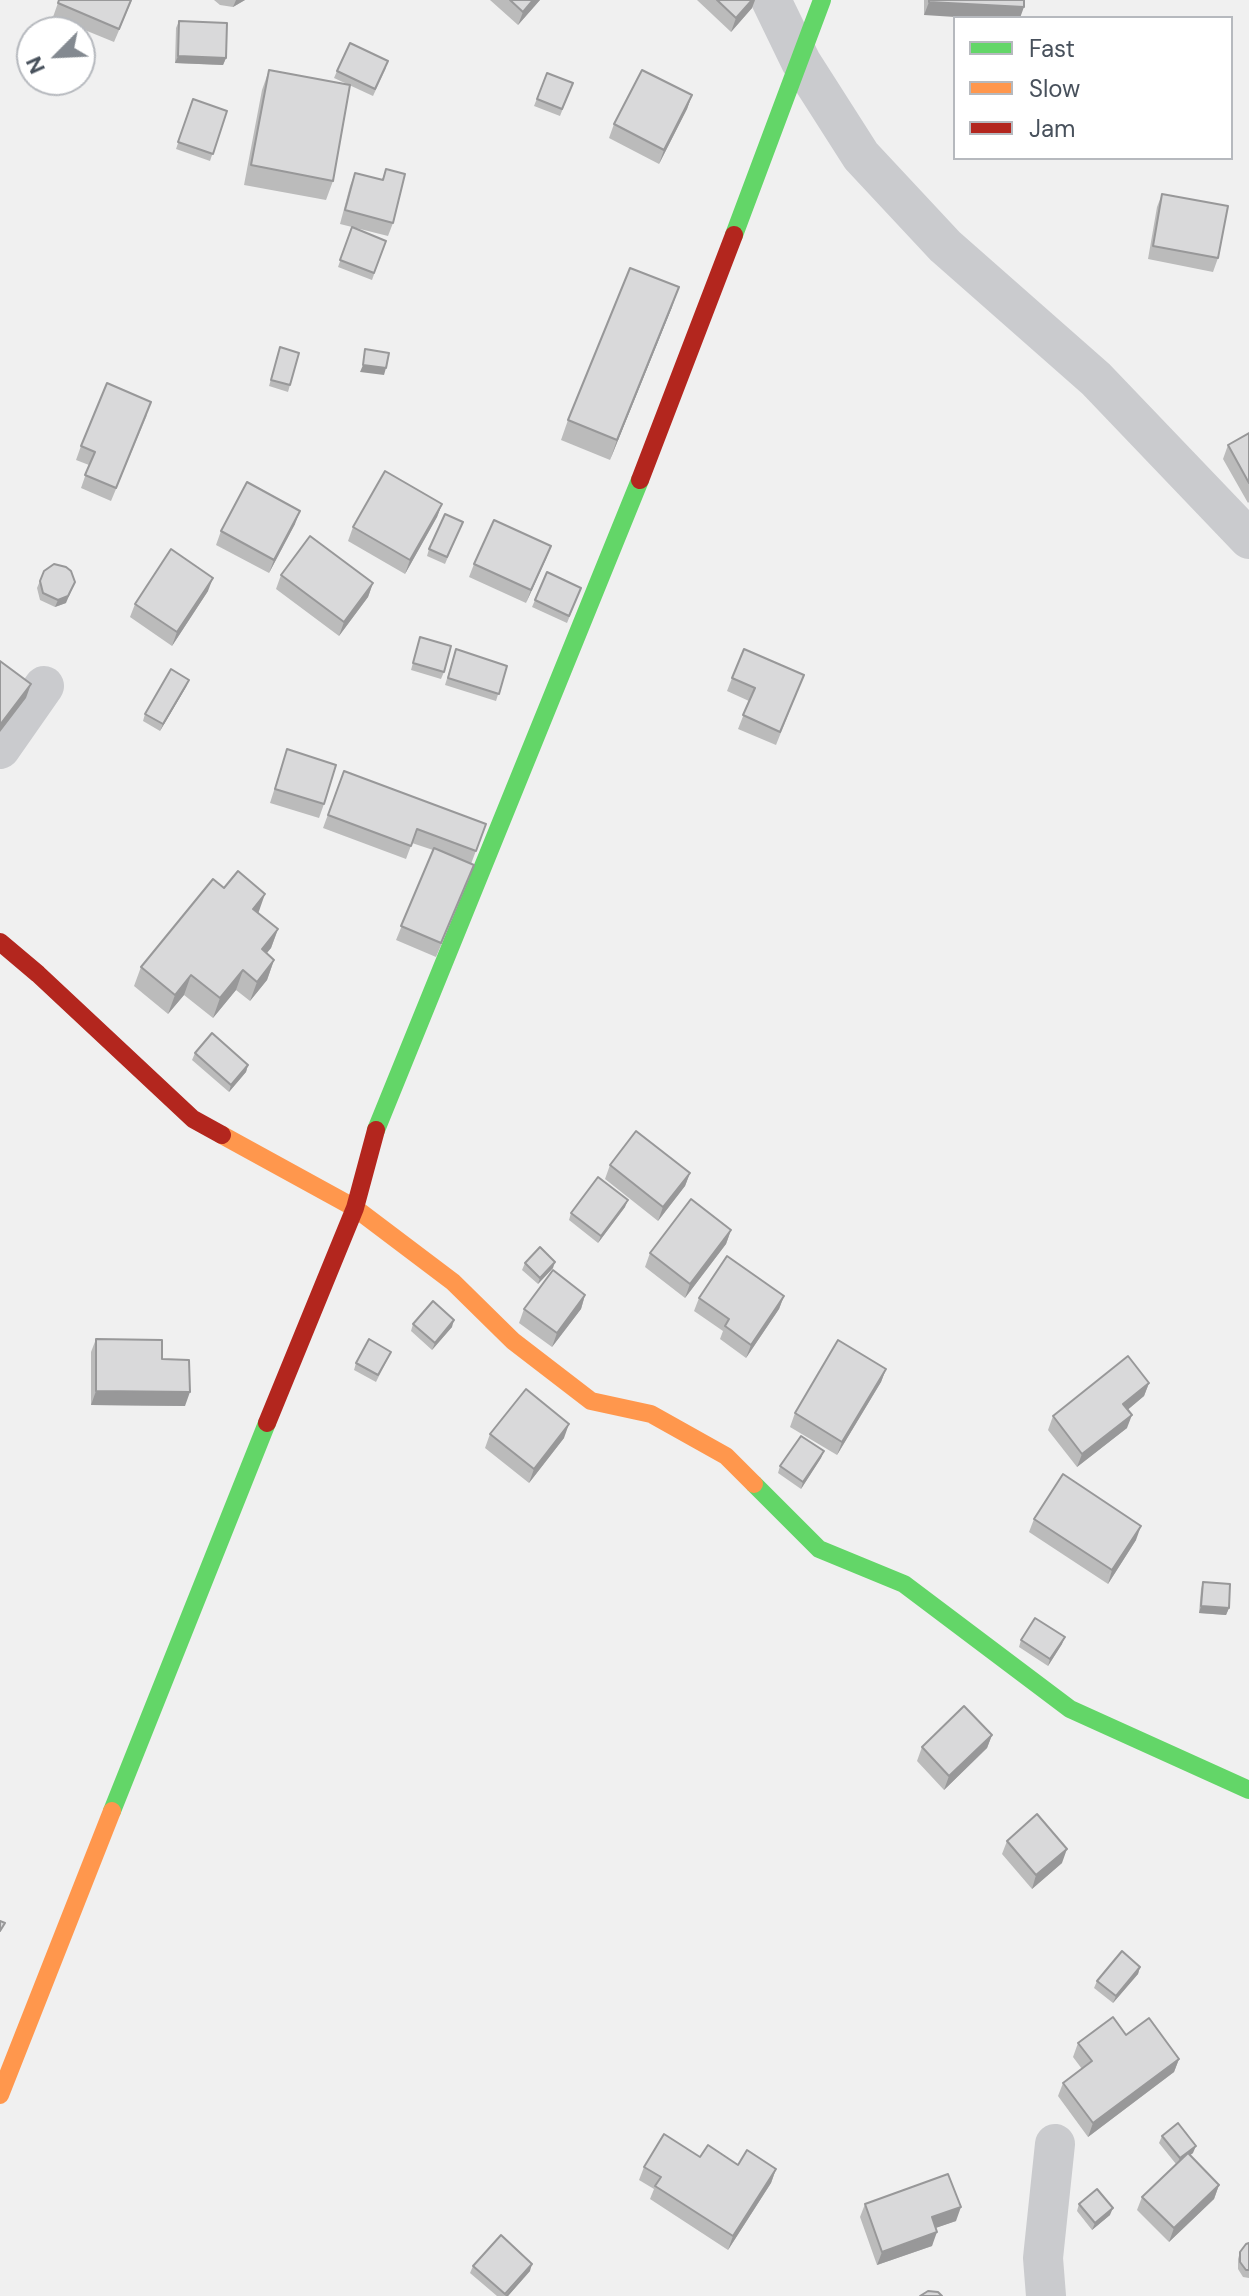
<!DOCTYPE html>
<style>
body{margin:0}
#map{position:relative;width:1249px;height:2296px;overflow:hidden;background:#f0f0f0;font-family:"DM Sans",sans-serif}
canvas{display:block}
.legend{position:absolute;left:953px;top:16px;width:280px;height:144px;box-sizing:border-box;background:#fff;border:2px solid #b6b9be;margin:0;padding:10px 14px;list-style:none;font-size:24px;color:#48515c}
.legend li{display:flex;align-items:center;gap:16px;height:40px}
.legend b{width:40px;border:2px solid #b6b9be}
.north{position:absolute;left:16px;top:16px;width:80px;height:80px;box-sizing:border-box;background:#fff;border:2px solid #b6b9be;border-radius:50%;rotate:246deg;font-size:22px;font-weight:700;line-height:32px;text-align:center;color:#48515c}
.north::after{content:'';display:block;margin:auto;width:28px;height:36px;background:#838990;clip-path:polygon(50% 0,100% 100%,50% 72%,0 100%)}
</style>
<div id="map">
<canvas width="1249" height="2296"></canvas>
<ul class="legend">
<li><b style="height:10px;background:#63d668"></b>Fast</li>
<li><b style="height:10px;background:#ff974d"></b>Slow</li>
<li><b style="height:10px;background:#b3261e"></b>Jam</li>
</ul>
<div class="north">N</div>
</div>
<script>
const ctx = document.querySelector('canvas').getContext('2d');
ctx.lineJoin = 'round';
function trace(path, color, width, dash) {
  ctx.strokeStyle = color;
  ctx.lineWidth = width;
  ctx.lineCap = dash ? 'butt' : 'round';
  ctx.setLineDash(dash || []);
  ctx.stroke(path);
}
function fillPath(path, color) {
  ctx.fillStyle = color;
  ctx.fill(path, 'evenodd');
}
const street = new Path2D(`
 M771,0L801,62L861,156L945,246L1096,379L1249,539
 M0,749L44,686
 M1046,2296L1043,2258L1055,2144`);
const fast = new Path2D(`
 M734,235L822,0
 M376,1130L640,480
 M754,1484L819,1549L904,1584L1070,1709L1249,1790
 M112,1811L267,1423`);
const slow = new Path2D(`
 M222,1135L355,1208L453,1282L513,1341L591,1401L651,1414L726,1456L754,1484
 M0,2095L112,1811`);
const jam = new Path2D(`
 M640,480L734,235
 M0,942L38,974L193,1119L222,1135
 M267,1423L355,1208L376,1130`);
const wall = new Path2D(`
 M59,0H132L114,42L53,17Z
 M214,0H245L233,7L220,5Z
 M490,0H540L518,25Z
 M697,0H755L752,8L731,32Z
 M924,0H1024L924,15Z
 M179,21L226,58L223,65L175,63L176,28Z
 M386,68L373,96L334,78L337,71Z
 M269,70L333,181L326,200L244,185L262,90Z
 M547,73L573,83L560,116L534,106Z
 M692,95L687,109L659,164L609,138L614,124Z
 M193,99L227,111L210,161L176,149Z
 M386,169L393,223L388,236L340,224L350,186L355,173L382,180Z
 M1162,194L1218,258L1213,272L1148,259L1157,207Z
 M352,227L386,241L372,280L338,267Z
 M672,307L610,460L561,440L568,420Z
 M280,347L290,385L288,392L269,386Z
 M147,415L111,501L81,488L89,465L76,460L81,446Z
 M1249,433V502L1248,503L1223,459L1228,445Z
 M442,504L437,517L405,574L348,541L353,527Z
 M295,524L269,573L216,545L221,531Z
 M460,529L445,564L427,556L429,549Z
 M551,546L526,603L469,577L474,564Z
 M44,571L66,603L55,607L40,600L37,588Z
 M547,572L581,588L567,623L532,607Z
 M281,575L373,583L368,597L339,636L276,589Z
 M208,591L172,646L130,617L135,604Z
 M418,644L444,672L441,679L411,670Z
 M456,649L507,666L496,701L445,685Z
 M804,675L776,745L738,729L749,701L727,691L732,678Z
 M189,680L186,687L160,731L143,721L145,714Z
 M287,749L324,804L319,818L270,803Z
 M344,771L486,824L471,864L469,879L436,957L396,940L433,850L412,843L406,859L323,828Z
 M224,888L278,929L271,948L267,953L274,960L267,980L250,1001L236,990L213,1018L184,995L168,1014L134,986L141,967Z
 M195,1053L248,1065L246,1072L229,1092L192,1060Z
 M610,1165L690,1173L685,1186L658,1221L605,1179Z
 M625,1207L598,1243L569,1220L571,1213Z
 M731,1230L726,1244L685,1298L645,1267L650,1253Z
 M525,1263L553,1268L538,1284L522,1270Z
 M585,1295L581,1309L552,1347L519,1323L524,1309Z
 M784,1296L779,1309L746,1358L720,1339L723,1331L694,1311L699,1298Z
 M413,1324L452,1327L432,1350L411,1331Z
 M96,1339L162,1359L185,1406L91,1405V1352Z
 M391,1352L376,1382L354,1370L356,1363Z
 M886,1369L881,1382L837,1455L790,1427L795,1413Z
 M1149,1383L1144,1396L1127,1410V1428L1077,1467L1048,1430L1053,1416Z
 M490,1434L564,1438L529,1483L485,1448Z
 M824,1451L821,1458L801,1489L778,1473L780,1466Z
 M1034,1519L1136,1540L1108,1584L1029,1532Z
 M1203,1582L1229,1608L1226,1615L1199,1613L1201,1589Z
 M1021,1640L1062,1644L1048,1666L1019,1647Z
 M992,1735L987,1748L944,1790L917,1761L922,1747Z
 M1007,1841L1062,1863L1032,1889L1002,1854Z
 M1140,1967L1138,1974L1113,2003L1094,1988L1097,1981Z
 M1126,2035L1179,2059L1174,2072L1088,2137L1058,2096L1063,2083L1082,2069L1073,2057L1078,2043Z
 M1162,2136L1193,2153L1190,2155L1219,2185L1214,2199L1169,2242L1137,2210L1142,2197L1176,2164L1159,2143Z
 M700,2157L738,2165L776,2169L771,2183L728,2250L650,2199L654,2189L639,2180L644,2167Z
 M865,2204L956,2221L935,2228L932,2246L877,2265L860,2217Z
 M1079,2204L1110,2215L1092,2230L1077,2211Z
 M1249,2243V2278L1243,2277L1238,2269V2259L1240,2252Z
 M473,2266L530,2271L508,2296H497L470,2273Z`);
const shadedWall = new Path2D(`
 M236,0H245L233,7Z
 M533,0H540L518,25L523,12Z
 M752,0H755L752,8L731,32L736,18Z
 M929,2L1024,7L1020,18H971L924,15Z
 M178,56L226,58L223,65L175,63Z
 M692,95L687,109L659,164L664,150Z
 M679,287L672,307L610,460L617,440Z
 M363,365L386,368L384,375L360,372Z
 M442,504L437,517L405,574L410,560Z
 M300,511L295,524L269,573L274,560Z
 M551,546L546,559L526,603L531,590Z
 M213,578L208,591L172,646L177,632Z
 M75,582L66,603L55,607L58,600Z
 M373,583L368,597L339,636L344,622Z
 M189,680L186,687L160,731L163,724Z
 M31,684L26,698L0,732V725Z
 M265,894L258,914L253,909Z
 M278,929L271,948L254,968L262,949Z
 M274,960L267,980L250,1001L257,982Z
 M243,970L236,990L213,1018L220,998Z
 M191,975L184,995L168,1014L175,995Z
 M248,1065L246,1072L229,1092L231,1085Z
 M690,1173L685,1186L658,1221L663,1207Z
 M628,1200L625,1207L598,1243L601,1236Z
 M731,1230L726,1244L685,1298L690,1284Z
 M555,1262L553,1268L538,1284L540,1278Z
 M585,1295L581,1309L552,1347L557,1333Z
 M784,1296L779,1309L746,1358L751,1345Z
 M454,1320L452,1327L432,1350L435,1343Z
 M886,1369L881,1382L837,1455L842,1442Z
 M1149,1383L1144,1396L1118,1418L1123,1404Z
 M96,1391L190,1392L185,1406L91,1405Z
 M1132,1415L1127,1428L1077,1467L1082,1454Z
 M569,1424L564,1438L529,1483L534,1469Z
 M824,1451L821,1458L801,1489L803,1482Z
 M1141,1526L1136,1540L1108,1584L1112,1570Z
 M1201,1606L1229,1608L1226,1615L1199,1613Z
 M1065,1637L1062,1644L1048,1666L1050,1659Z
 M992,1735L987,1748L944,1790L949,1776Z
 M1067,1849L1062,1863L1032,1889L1036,1875Z
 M1140,1967L1138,1974L1113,2003L1116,1996Z
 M1179,2059L1174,2072L1088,2137L1093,2123Z
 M1196,2146L1193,2153L1177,2165L1180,2158Z
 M776,2169L771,2183L728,2250L733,2236Z
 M1219,2185L1214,2199L1169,2242L1174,2228Z
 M961,2207L956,2221L927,2231L932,2217Z
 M1113,2208L1110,2215L1092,2230L1095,2223Z
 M937,2232L932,2246L877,2265L882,2252Z
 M532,2264L530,2271L508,2296H505Z`);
const building = new Path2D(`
 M59,0H131L119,29L58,3Z
 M510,0H533L523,12Z
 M717,0H752L736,18Z
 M929,0H1024V7L929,2Z
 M179,21L227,23L226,58L178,56Z
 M350,43L388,61L375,89L337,71Z
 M269,70L350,85L333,181L251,165Z
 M642,70L692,95L664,150L614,124Z
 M547,73L573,83L562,109L537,99Z
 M193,99L227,111L213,154L178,142Z
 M386,169L405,174L393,223L345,210L355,173L383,180Z
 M1162,194L1228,206L1218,258L1153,246Z
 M352,227L386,241L374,273L340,260Z
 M630,268L679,287L617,440L568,420Z
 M280,347L299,353L290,385L271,380Z
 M365,349L389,353L386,368L363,365Z
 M107,383L151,402L116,488L85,475L95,452L81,446Z
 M1249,433V483L1228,445Z
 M385,471L442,504L410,560L353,527Z
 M247,482L300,511L274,560L221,531Z
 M445,514L463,522L447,557L429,549Z
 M494,520L551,546L531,590L474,564Z
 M310,536L373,583L344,622L281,575Z
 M171,549L213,578L177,632L135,604Z
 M54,564L66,567L71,571L75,582L68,596L58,600L43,593L40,581L44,571Z
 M547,572L581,588L569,616L535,600Z
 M420,637L451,646L444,672L413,663Z
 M456,649L507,666L499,694L448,678Z
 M744,649L804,675L780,732L743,715L755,688L732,678Z
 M0,661L31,684L0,725Z
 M171,669L189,680L163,724L145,714Z
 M287,749L336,765L324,804L275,789Z
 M344,771L486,824L476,851L417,829L411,846L328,815Z
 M434,848L474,865L441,943L401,926Z
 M238,871L265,894L253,909L278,929L262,949L274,960L257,982L243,970L220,998L191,975L175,995L141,967L213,879L224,888Z
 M212,1033L248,1065L231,1085L195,1053Z
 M636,1131L690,1173L663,1207L610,1165Z
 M598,1177L628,1200L601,1236L571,1213Z
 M691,1199L731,1230L690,1284L650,1253Z
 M540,1247L555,1262L540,1278L525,1263Z
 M727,1256L784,1296L751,1345L725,1326L729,1319L699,1298Z
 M553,1270L585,1295L557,1333L524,1309Z
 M433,1301L454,1320L435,1343L413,1324Z
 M96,1339L162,1340V1359L189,1360L190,1392L96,1391Z
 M369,1339L391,1352L378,1375L356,1363Z
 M838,1340L886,1369L842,1442L795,1413Z
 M1128,1356L1149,1383L1123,1404L1132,1415L1082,1454L1053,1416Z
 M526,1389L569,1424L534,1469L490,1434Z
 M801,1436L824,1451L803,1482L780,1466Z
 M1063,1474L1141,1526L1112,1570L1034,1519Z
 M1203,1582L1230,1584L1229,1608L1201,1606Z
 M1035,1618L1065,1637L1050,1659L1021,1640Z
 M964,1706L992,1735L949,1776L922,1747Z
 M1037,1814L1067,1849L1036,1875L1007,1841Z
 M0,1921L5,1923L0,1931Z
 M1122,1951L1140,1967L1116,1996L1097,1981Z
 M1113,2017L1126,2035L1149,2018L1179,2059L1093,2123L1063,2083L1092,2061L1078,2043Z
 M1178,2123L1196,2146L1180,2158L1162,2136Z
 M664,2134L700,2157L708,2145L738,2165L747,2150L776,2169L733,2236L655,2186L661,2177L644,2167Z
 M1188,2153L1219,2185L1174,2228L1142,2197Z
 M948,2174L961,2207L932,2217L937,2232L882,2252L865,2204Z
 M1097,2189L1113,2208L1095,2223L1079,2204Z
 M501,2235L532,2264L505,2294L473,2266Z
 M1249,2243V2270H1246L1240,2262V2252L1246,2244Z
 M928,2291L938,2292L942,2296H920Z`);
trace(street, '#cacbce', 40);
trace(fast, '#63d668', 18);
trace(slow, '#ff974d', 18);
trace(jam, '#b3261e', 18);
fillPath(wall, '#bbb');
fillPath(shadedWall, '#989899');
fillPath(building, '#d9d9da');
trace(building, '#989899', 2);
</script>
